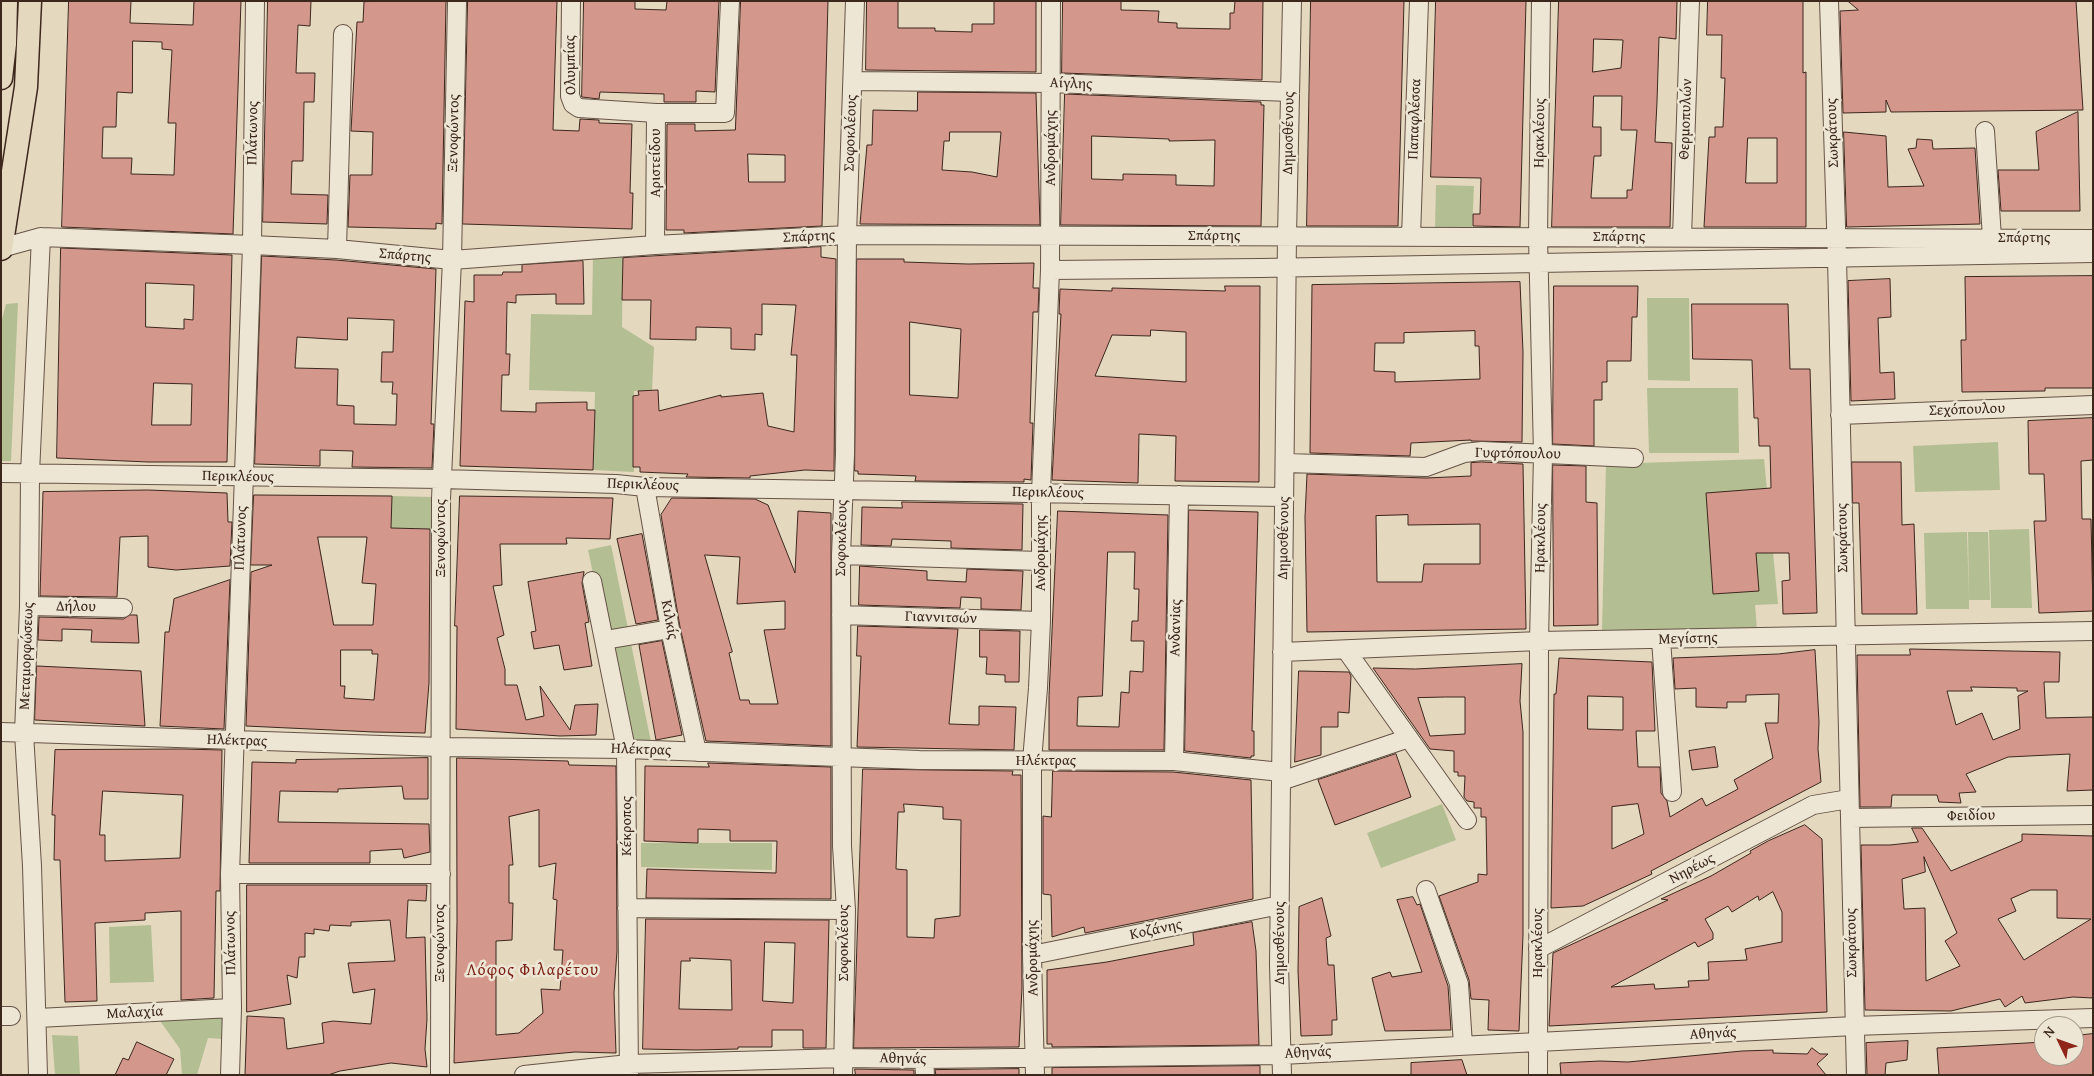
<!DOCTYPE html>
<meta charset="utf-8">
<style>
body{margin:0}
#map{position:relative;width:2094px;height:1076px;overflow:hidden;background:#e4d8bf;font-family:"Gentium Book Plus",serif}
canvas{display:block}
.frame{position:absolute;inset:0;border:2px solid #3c271d;pointer-events:none}
.north{position:absolute;left:2034px;top:1016px;width:50px;height:50px;box-sizing:border-box;background:#ede6d5;border:1px solid #a69a8b;border-radius:50%;rotate:312deg;font-size:14px;font-weight:700;line-height:20px;text-align:center;color:#3c271d}
.north::after{content:'';display:block;margin:auto;width:18px;height:22px;background:#8f2418;clip-path:polygon(50% 0,100% 100%,50% 72%,0 100%)}
</style>
<div id="map">
<canvas width="2094" height="1076"></canvas>
<div class="frame"></div>
<div class="north">N</div>
</div>
<script>
const ctx = document.querySelector('canvas').getContext('2d');
ctx.lineJoin = 'round';
function fillPath(path, color) {
  ctx.fillStyle = color;
  ctx.fill(path, 'evenodd');
}
function trace(path, color, width, dash) {
  ctx.strokeStyle = color;
  ctx.lineWidth = width;
  ctx.lineCap = dash ? 'butt' : 'round';
  ctx.setLineDash(dash || []);
  ctx.stroke(path);
}
function drawText(font, color, halo, rows, align = 'center') {
  ctx.font = font + ' "Gentium Book Plus",serif';
  ctx.lineWidth = 5;
  ctx.setLineDash([]);
  ctx.textBaseline = 'middle';
  ctx.strokeStyle = halo;
  ctx.fillStyle = color;
  for (const [text, x, y, turn = 0] of rows) {
    ctx.save();
    ctx.translate(x, y);
    ctx.rotate((+turn || 0) * Math.PI / 180);
    ctx.textAlign = isNaN(turn) ? turn : align;
    if (halo) ctx.strokeText(text, 0, 0);
    ctx.fillText(text, 0, 0);
    ctx.restore();
  }
}
const green = new Path2D(`
 M1436,185L1474,186L1472,230L1435,229Z
 M623,252L622,327L654,347L652,391H634V472L593,470L595,392L529,390L531,314L592,315L593,254Z
 M1647,298H1689L1690,381L1648,380Z
 M18,303L11,461H1V323L6,304Z
 M1647,388H1738L1739,453H1649Z
 M1998,442L2000,490L1915,492L1913,446Z
 M1764,459L1778,604L1755,605L1757,629L1602,630L1606,464Z
 M392,496L431,497V529L391,528Z
 M2029,529L2032,608H1991L1989,530Z
 M1967,532L1969,599L1968,532H1988L1990,600H1969V609H1926L1924,533Z
 M611,545L652,747H630L588,550Z
 M1442,804L1456,840L1381,868L1367,833Z
 M641,843H772V870L641,867Z
 M151,925L154,982L110,983L109,927Z
 M224,1016L223,1039L208,1038L197,1075H182L180,1049L158,1018Z
 M52,1035L78,1036L80,1075H55Z`);
const building = new Path2D(`
 M69,1H131L130,23L193,25L194,1H241L233,234L62,227ZM133,41L162,42V49L172,50L168,123H176L174,175L131,174L132,158H102L103,127H116L117,92L132,93Z
 M268,1H311L310,26L298,25L296,73H315L314,102H304L303,161H292L291,194L328,195L327,224L263,222Z
 M446,1L442,224L436,223V229L348,227L350,175H372L373,132L351,131L357,22H363L364,2Z
 M468,1H557L553,130L579,131L580,119L599,120V123L632,124L630,193H633L632,229L463,224Z
 M584,1H635V9L666,10L667,1H719L715,92L696,91V102H664V94L600,92L599,99L582,97Z
 M741,1H828L822,226L684,233V230H666L667,124H695V131L735,130ZM748,154L785,155V182H749Z
 M867,1H898V28H935V31L972,32V24H994V1H1036V72L866,70Z
 M1063,1H1121V10L1159,11L1158,22L1177,23V28L1230,29V13H1234L1235,1H1263L1262,80L1062,73Z
 M1311,1H1404L1398,226H1307Z
 M1436,1H1526L1520,227L1473,226V214H1480L1481,178L1431,177Z
 M1559,1H1677L1676,39L1659,37L1657,102L1655,142L1672,143L1670,227H1552ZM1594,39L1623,40L1621,68L1593,72ZM1594,96H1622L1621,130H1637L1632,190H1627V198H1591L1594,156H1601V127H1593Z
 M1708,1H1803V73L1806,72V227H1704L1709,137H1715V127H1723L1725,78H1721L1722,35H1707ZM1748,138H1777V183H1746Z
 M1848,1H2076L2083,110L1891,112L1886,100V112L1843,113L1840,11L1858,10Z
 M918,92L1036,93L1040,225L860,224L867,145H872L873,110L917,111ZM950,132H1001L997,177L972,172L942,170L944,141H949Z
 M1065,94L1261,102V105H1264L1261,226L1061,225ZM1092,136L1169,139V141L1215,140L1214,186L1176,185V175L1123,174V180L1092,179Z
 M2078,112L2080,211H2001L1998,170H2039L2036,132Z
 M1844,132L1886,136L1888,187L1924,186L1908,149L1916,148L1917,139L1932,140L1933,149L1975,148L1980,224L1847,227Z
 M821,247V257L836,259L834,471L805,470L750,476V478L686,477L688,474L640,472V467H633V396L639,395L638,391L658,390L659,411L721,395V397L763,393L768,426L794,432L797,355H791L796,305L762,304V335L755,334V350L731,349V328L696,327V340L650,339L651,300H622L623,258Z
 M61,248L232,255L227,462H148L57,458ZM146,283L194,285L193,320L184,319V329L146,327ZM154,383L192,384L191,425H152Z
 M262,256L336,260L436,269L431,424H434L432,468L352,467L353,451L320,450V466L255,464ZM348,318L394,320L393,352H382L381,382H393L392,394H397L396,425L354,424V406L337,405L338,369L295,368L297,337L347,340Z
 M857,259H904V262L968,264L1034,263L1033,288H1039L1038,312H1033L1030,423H1033L1031,480L1024,479V482L915,481L916,476L858,474V471H855ZM910,322L961,329L958,398L910,395Z
 M583,261L584,304H556V294L516,295V303L507,302L506,354H510L509,375H502L501,411L536,412V403L587,402V410H595L593,470L460,466L465,301L474,302V275H502L503,272H522V265Z
 M2093,276V388H2045V391L1962,392L1961,340H1966L1965,277Z
 M1890,279L1891,317L1878,318L1880,373L1894,372L1895,399L1851,401L1848,281Z
 M1520,282L1523,352L1522,442L1471,441V440L1411,443L1410,456L1310,453L1312,285ZM1475,331V346H1479L1480,379L1395,382V372L1374,371L1375,343H1404V333Z
 M1225,286H1260L1259,482L1175,481L1176,436L1139,434L1138,483L1052,480L1061,314H1059L1060,289L1112,291V288L1225,291ZM1151,330L1186,332V382L1095,376L1112,335L1150,336Z
 M1554,286H1638L1637,317H1632L1631,361H1607V382H1602V400H1594V446L1553,444Z
 M1692,304H1788L1790,369H1810L1817,613L1783,614L1782,581L1790,580L1789,553H1756L1759,591L1713,594L1706,493L1771,488L1770,446H1759L1758,418H1754L1752,360L1693,359Z
 M2093,418V460L2081,461L2082,519H2091L2093,611L2039,613L2034,521H2046L2044,474H2029L2028,421Z
 M1482,462L1523,464L1526,629L1307,632L1305,517L1307,474L1426,478L1471,476V463ZM1408,515V525L1480,524V564H1424L1422,582H1377L1376,516Z
 M1852,462H1901L1902,525L1914,524L1917,614H1862L1859,503H1853Z
 M1553,465L1586,466V502L1597,503L1598,625L1554,626Z
 M148,490L227,493L228,522H232L230,566L176,570L148,567V536L120,537L117,597L40,596L43,492Z
 M254,495L392,496L391,528L430,529L429,683L425,733L374,732L246,726L251,572L272,565H251ZM318,537H367L362,583L376,584L373,625H334ZM341,650H372V654H378L374,700L344,698L345,686H341Z
 M460,496L613,498L610,539L566,538L567,544H500L502,585L493,586L504,635L497,638L505,669V685H517L526,720L544,716L540,686L570,730L575,705L598,704L596,735L560,736L456,729L457,626H455Z
 M672,498L755,499L768,505L795,573L798,511L831,513V746L706,741L680,627L661,515ZM705,555L740,557L737,604L785,601V629L764,630L778,704H750L749,700H740L729,653L732,652Z
 M902,502L1023,504L1022,550L951,548V541L892,539L891,546L861,545L862,507L902,508Z
 M1189,510L1258,512L1252,731H1254V756H1251V758L1185,751Z
 M1058,511L1168,515L1164,750H1049V696ZM1108,552H1135L1134,589H1139L1138,621H1132L1131,641H1144L1143,672L1130,671L1129,693L1121,692L1119,727L1077,726L1078,697L1102,696Z
 M642,534L658,620L636,624L617,539Z
 M860,566L927,571V580L966,582L967,569L1023,571L1021,610L981,609V598L961,597L960,608L859,605Z
 M584,572L582,583L589,622L585,623L592,666L564,670L559,645L534,649L531,632L536,631L528,582Z
 M230,580L224,729L160,726L165,632H169L174,599Z
 M130,615H137L139,643L91,642L92,630L62,629V641L38,640L39,617L123,619Z
 M858,626L958,629L949,724L979,725V706L1016,707L1014,750L857,747L861,656H857Z
 M980,630L1020,631L1019,682H1005V675L986,674L987,657H980Z
 M662,641L682,735L656,740L639,645Z
 M1910,649L2060,652L2059,682H2044L2046,718L2093,717V790L2067,791L2070,754L2008,757L1966,774L1976,792L1959,793L1961,803L1939,802L1937,795H1892L1891,807H1860L1857,655H1910ZM1971,687L2017,688V691H2028L2018,696L2020,729L1993,740L1982,713L1956,725L1947,691H1972Z
 M1815,650L1819,722L1818,749L1821,782L1651,871L1652,874L1583,906L1551,908L1554,694H1556L1559,658L1652,662L1655,731H1636L1638,767H1660L1661,793L1667,801L1670,817L1702,798L1706,806L1738,789L1734,780L1773,758L1765,723H1778L1779,694L1746,695V702H1727V708L1696,707V688L1675,689L1673,658L1778,654ZM1588,696L1623,697V730L1588,729ZM1638,804L1644,834L1612,849V807Z
 M1522,664L1520,701L1523,732V935L1519,1031L1488,1030L1489,1000L1471,999L1469,980L1439,896L1478,882V874L1487,875L1486,817H1481V808H1474V802L1467,801L1464,797L1465,776H1458V772H1454V751L1430,749L1373,668L1415,669ZM1446,697H1465V734L1430,736L1418,698Z
 M37,666L141,671L145,726L35,720Z
 M1299,671L1349,672L1351,676L1349,713L1338,712V727H1321V755L1295,762Z
 M1715,747L1718,767L1692,770L1689,751Z
 M183,749L222,750L220,891H216L214,998L181,1000V911L145,913V920L95,923L97,1001L65,1002L60,860H54L55,815H52L55,750ZM103,791L183,795L180,858L105,861V835H100Z
 M1396,754L1411,797L1335,825L1318,780Z
 M428,758V799H404L402,786L338,789V792L280,791L278,822L429,824L430,852L404,858L402,849L370,851V863H249L252,762L296,763V760Z
 M457,758L568,761L569,765L616,766L617,951L614,993L616,1053L575,1052L454,1063L457,922ZM539,810V867L556,863L553,899L557,900L554,950H563L560,990L541,989L543,1013L519,1033L496,1035V941L512,940L513,903H509V865H513L509,817Z
 M708,763L831,767V899L646,898L647,869L776,873L777,841H730V830L698,829V843L644,841L645,766L709,767Z
 M863,769L1013,771L1012,775H1021L1022,988L1019,1047L854,1048ZM904,804L943,807V819L961,820L960,916L935,919L934,938L907,937V870L896,869L898,812H904Z
 M1053,771L1173,772L1251,780L1253,899L1085,933L1084,927L1052,937L1051,895L1043,894V816L1051,817Z
 M1805,825L1822,839L1827,1012L1549,1026L1553,953L1668,900L1661,899L1711,876L1751,853L1750,851L1768,841ZM1773,892L1782,912V942L1745,949L1747,960L1708,962L1709,980L1688,981L1689,987L1655,989L1654,984L1611,987L1695,942L1698,947L1713,939V933L1705,919L1728,906L1732,912L1758,896L1759,900Z
 M1912,828H1922L1951,871L2022,841V834L2093,836V998L2073,997L2025,1003L2022,996L2005,1007L2000,999L1951,1011L1865,1010L1861,845H1890L1918,842ZM1924,857L1957,933L1945,941L1960,966L1926,981L1925,908L1904,909L1902,879L1925,872ZM2031,890H2057V918L2091,919L2024,960L1998,919L2016,911L2011,899Z
 M247,885H427L426,901L408,900L406,938L425,937L427,1019L425,1049L427,1067L391,1063L340,1071L328,1075H245L247,1016L284,1018L287,1049L324,1043L322,1023L333,1021L371,1024L375,989L353,993L348,963L395,961L390,920L351,922V926L330,925L329,931L314,929V934L305,933V957H299L297,978L287,975L291,1004L247,1012Z
 M1413,897L1417,905L1420,904L1448,986L1451,1030L1385,1031L1372,978L1390,972L1392,977L1422,972L1397,900Z
 M1322,898L1331,936L1326,938L1328,965H1334L1337,1020H1332V1035L1301,1036L1298,971L1299,907Z
 M646,919L829,920L826,1048H803V1030H772V1047H738V1049L696,1050L643,1049ZM765,942L795,943L793,1003L763,1001ZM690,958L731,960L732,1010L679,1009L681,961H690Z
 M1252,922L1256,951L1259,1045L1052,1047V1044H1047V970L1107,962L1194,945L1193,933Z
 M2093,1034V1075H1939L1937,1048L2044,1042V1056H2074V1036Z
 M1908,1041L1907,1060L1886,1063L1885,1075H1867L1866,1043Z
 M137,1042L174,1059L166,1075H115L123,1058L128,1060Z
 M1812,1048L1820,1054H1828L1817,1064L1826,1075H1561L1560,1063L1600,1061L1628,1062L1742,1051L1773,1050V1053L1807,1054Z
 M1462,1060L1467,1075H1411V1063Z
 M1260,1066V1075H1052V1068Z
 M855,1069L914,1070V1075H856Z
 M1019,1069V1075H936L935,1070Z`);
const minor = new Path2D(`
 M571,1L570,96L573,104L579,108L656,113H725L730,1
 M1829,1L1837,258L1856,1075
 M853,81L1052,83L1290,92
 M1985,131L1992,238
 M1411,237L1419,1
 M1682,237L1690,1
 M655,245L656,113
 M1,248L41,237L252,245L337,249L452,260L655,245L847,235L2093,239
 M337,249L343,34
 M1050,270L1261,268L2093,253
 M1840,415L2093,405
 M1285,463L1426,467L1464,453L1482,451L1634,458
 M1,473L442,479L616,484L645,487L1284,497
 M645,487L670,629L697,752
 M841,555L1040,561
 M592,581L626,749L629,1074
 M29,606L123,608
 M841,615L1041,621
 M605,640L670,629
 M1661,640L1672,792
 M1346,650L1467,820
 M1282,652L1539,641L2093,631
 M1,732L440,747L626,749L919,760L1174,761L1281,772
 M1174,761L1179,495
 M1281,781L1409,738
 M1850,818L2093,815
 M230,874H441
 M1426,890L1459,984L1463,1045
 M627,908L846,910
 M1538,949L1813,805L1849,799
 M1032,955L1280,905
 M1,1016H11
 M38,1018L232,1008
 M924,1059L925,1075
 M38,1075L32,866L24,733L29,606L30,473L41,237
 M230,1075L232,1008L230,874L252,245L255,1
 M440,1075L441,499L452,260L457,1
 M524,1075L629,1064L843,1058L924,1059L1281,1055L1854,1026L2093,1018
 M843,1075L846,910L842,846L841,555L845,454L847,235L855,1
 M1035,1075L1032,955V761L1038,688L1041,621V493L1050,270L1051,1
 M1282,1075L1279,964L1287,236L1292,1
 M1538,1075L1539,641L1543,454L1538,237L1541,1`);
const major = new Path2D(`
 M1,78L5,44L6,1
 M1,249L26,87L30,1`);
const streetNames = [
 ["Ολυμπίας",571,65,-91],
 ["Αίγλης",1071,84,2],
 ["Παπαφλέσσα",1415,119,-88],
 ["Θερμοπυλών",1686,119,-88],
 ["Πλάτωνος",253,133,-89],
 ["Ξενοφώντος",454,133,-89],
 ["Σοφοκλέους",851,133,-88],
 ["Δημοσθένους",1289,133,-89],
 ["Ηρακλέους",1540,133,-89],
 ["Σωκράτους",1833,133,-92],
 ["Ανδρομάχης",1051,148,-90],
 ["Αριστείδου",656,163,-90],
 ["Σπάρτης",1214,236],
 ["Σπάρτης",809,237,-3],
 ["Σπάρτης",1619,237],
 ["Σπάρτης",2024,238],
 ["Σπάρτης",405,256,5],
 ["Σεχόπουλου",1967,410,-2],
 ["Γυφτόπουλου",1518,454,1],
 ["Περικλέους",238,477,1],
 ["Περικλέους",643,485,2],
 ["Περικλέους",1048,493,1],
 ["Πλάτωνος",241,538,-88],
 ["Ξενοφώντος",441,538,-90],
 ["Σοφοκλέους",842,538,-89],
 ["Δημοσθένους",1284,538,-89],
 ["Ηρακλέους",1541,538,-89],
 ["Σωκράτους",1843,538,-91],
 ["Ανδρομάχης",1041,553,-90],
 ["Δήλου",76,607,1],
 ["Γιαννιτσών",941,618,2],
 ["Κιλκίς",669,620,79],
 ["Ανδανiας",1176,628,-89],
 ["Μεγίστης",1688,639,-2],
 ["Μεταμορφώσεως",27,656,-88],
 ["Ηλέκτρας",237,741,2],
 ["Ηλέκτρας",641,750,2],
 ["Ηλέκτρας",1046,761],
 ["Φειδίου",1971,816,-1],
 ["Κέκροπος",627,826,-90],
 ["Νηρέως",1692,869,-28],
 ["Κοζάνης",1156,930,-12],
 ["Πλάτωνος",231,943,-91],
 ["Ξενοφώντος",440,943,-90],
 ["Σοφοκλέους",844,943,-90],
 ["Δημοσθένους",1280,943,-90],
 ["Ηρακλέους",1538,943,-90],
 ["Σωκράτους",1852,943,-91],
 ["Ανδρομάχης",1033,958,-91],
 ["Μαλαχία",135,1013,-3],
 ["Αθηνάς",1713,1034,-3],
 ["Αθηνάς",1308,1053,-3],
 ["Αθηνάς",903,1059,1]
];
const neighbourhoodNames = [
 ["Λόφος Φιλαρέτου",533,971]
];
fillPath(green, '#b3bf93');
fillPath(building, '#d4978c');
trace(building, '#3c271d', 1);
trace(minor, '#665346', 20);
trace(major, '#3c271d', 25);
trace(minor, '#ede6d5', 18);
trace(major, '#e4d8bf', 22);
drawText('15px', '#3c271d', '#ede6d5', streetNames);
ctx.letterSpacing = '1px';
drawText('16px', '#7a1f14', '#ede6d5', neighbourhoodNames);
ctx.letterSpacing = '0px';
</script>
